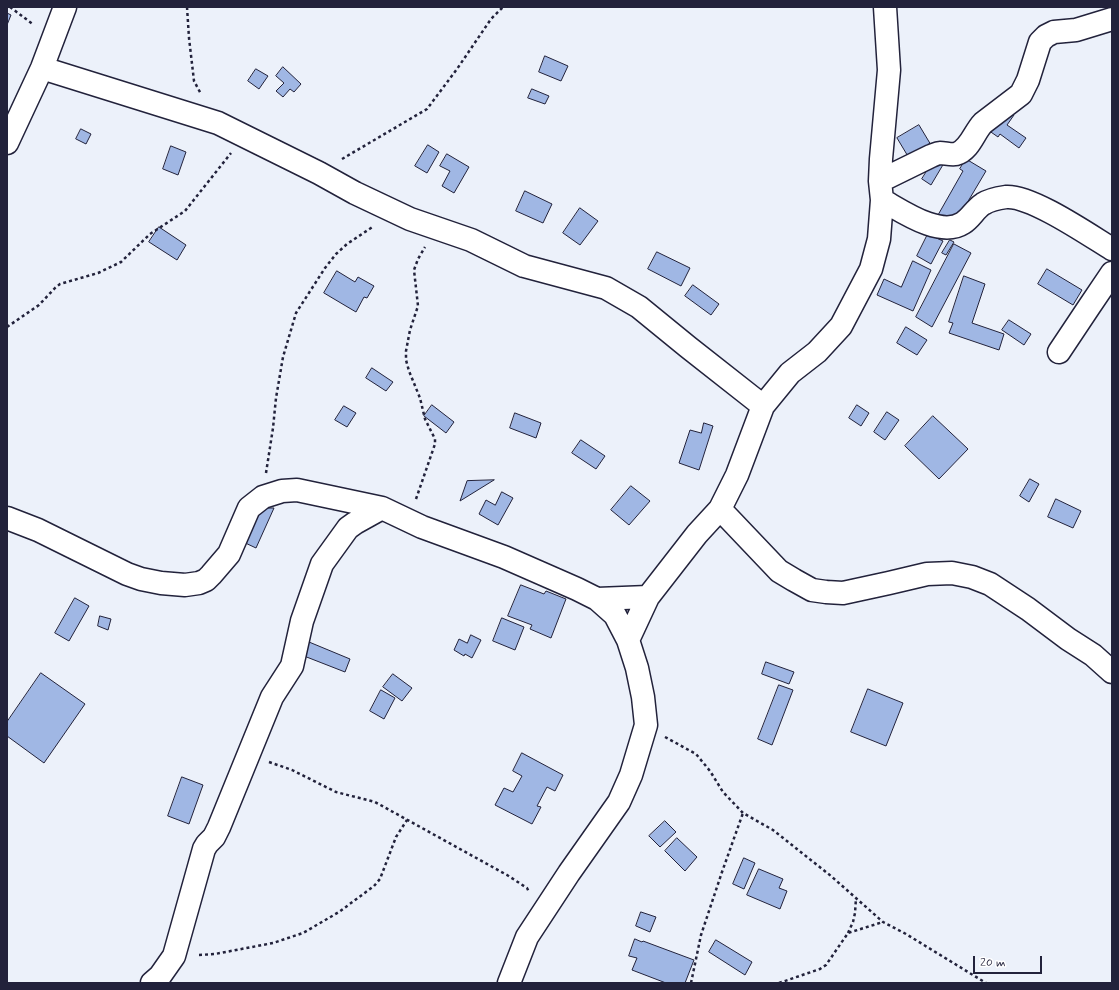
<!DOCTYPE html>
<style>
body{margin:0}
#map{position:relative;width:1119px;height:990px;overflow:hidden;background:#ecf1fa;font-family:Mynerve,sans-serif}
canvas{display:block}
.frame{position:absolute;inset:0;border:8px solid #22223b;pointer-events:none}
.scale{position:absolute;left:973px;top:956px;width:69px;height:18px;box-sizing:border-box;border:2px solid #22223b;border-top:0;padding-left:5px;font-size:12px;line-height:14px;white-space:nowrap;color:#22223b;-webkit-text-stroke:3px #fff;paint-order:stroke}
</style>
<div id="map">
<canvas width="1119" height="990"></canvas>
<div class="frame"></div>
<div class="scale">20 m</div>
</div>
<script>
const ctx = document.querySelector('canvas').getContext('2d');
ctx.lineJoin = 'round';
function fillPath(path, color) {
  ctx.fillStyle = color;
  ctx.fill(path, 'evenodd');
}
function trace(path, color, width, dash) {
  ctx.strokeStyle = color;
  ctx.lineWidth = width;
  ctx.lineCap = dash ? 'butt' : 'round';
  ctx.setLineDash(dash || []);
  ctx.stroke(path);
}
const building = new Path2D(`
 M7,13L11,15L7,25Z
 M545,56L568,66L561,81L539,72Z
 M283,67L301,84L294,92L290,89L283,97L276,91L284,83L276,76Z
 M256,69L268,76L259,89L248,81Z
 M532,89L549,96L545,104L528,98Z
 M1004,107L1014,115L1007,125L1026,138L1019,148L1000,134L998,137L988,130Z
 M919,125L931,145L909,158L897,138Z
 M81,129L91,134L86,144L76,139Z
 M428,145L439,152L427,173L415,166Z
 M171,146L186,152L178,175L163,169Z
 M939,152L947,158L931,185L922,179Z
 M447,154L469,167L454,193L442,186L450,171L440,166Z
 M966,159L986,171L954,225L938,215L963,171L960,169Z
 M525,191L552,204L543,223L516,211Z
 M580,208L598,221L580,245L563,233Z
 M159,227L186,245L177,260L149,242Z
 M928,234L943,241L931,264L917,256Z
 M950,240L954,242L946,255L942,253Z
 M954,244L971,253L932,327L916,317Z
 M657,252L690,268L681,286L648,269Z
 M913,261L931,270L913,311L877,295L884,279L901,287Z
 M1047,269L1082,290L1073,305L1038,284Z
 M337,271L355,282L358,277L374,286L367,298L364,297L356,312L324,293Z
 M964,276L985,284L972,323L1004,334L999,350L949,333L953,323L949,322Z
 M693,285L719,304L711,315L685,296Z
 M1009,320L1031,334L1024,345L1002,330Z
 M906,327L927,340L917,355L897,343Z
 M372,368L393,382L386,391L366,378Z
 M432,405L454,422L446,433L424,416Z
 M857,405L869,413L861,426L849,418Z
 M344,406L356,413L347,427L335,420Z
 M887,412L899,420L885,440L874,432Z
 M515,413L541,423L536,438L510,428Z
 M933,416L968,449L939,479L905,446Z
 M704,423L713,426L699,470L679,463L690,430L701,433Z
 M581,440L605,456L596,469L572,453Z
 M1030,479L1039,484L1029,502L1020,496Z
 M494,480L460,501L467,481Z
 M631,486L650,501L629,525L611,510Z
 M502,492L513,498L498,525L479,514L486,500L495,505Z
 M1056,499L1081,511L1073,528L1048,517Z
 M255,508H274L256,548L239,540Z
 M521,585L544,594L546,591L566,599L551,638L530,629L532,625L508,616Z
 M75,598L89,606L69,641L55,633Z
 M100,616L111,619L108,630L98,626Z
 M502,618L524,627L515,650L493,641Z
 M471,635L481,640L472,658L465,654L464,656L454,650L459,639L467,643Z
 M309,642L350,659L345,672L304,656Z
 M766,662L794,672L789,684L762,674Z
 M41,673L85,704L44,763L7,736V722Z
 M393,674L412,688L402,701L383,687Z
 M779,685L793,690L772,745L758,739Z
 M868,689L903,703L886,746L851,732Z
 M381,690L395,698L384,719L370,711Z
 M522,753L563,775L555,791L547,787L537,806L541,807L532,824L495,805L504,788L513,792L522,776L513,771Z
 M182,777L203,785L189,824L168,816Z
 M665,821L676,832L660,847L649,836Z
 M677,838L697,857L685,871L665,851Z
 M744,858L755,863L744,889L733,884Z
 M759,869L783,879L779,888L787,891L780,909L747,895Z
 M641,912L656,917L650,932L636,926Z
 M635,939L642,942L643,941L694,960L685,983H666L632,970L637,958L629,956Z
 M716,940L752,962L745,975L709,952Z`);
const path = new Path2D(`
 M10,7L34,25
 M187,7L189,38L194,81L201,94
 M342,159L427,109L457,69L491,19L503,7
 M7,327L39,305L55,288L60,284L98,273L121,262L150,234L185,211L231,153
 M266,473L273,428L276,398L283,357L296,313L325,268L336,254L347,244L374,226
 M416,499L435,444V439L425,419L420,398L409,371L406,360V351L410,330L418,306L414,270L418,259L425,247
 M665,737L696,754L710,771L723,792L743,813L773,830L831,876L883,922L906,934L986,983
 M269,762L292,770L336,792L375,802L507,875L527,888L529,892
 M848,933L853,922L855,913L856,898
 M199,955L215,954L273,943L303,933L339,912L374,886L380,879L396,837L407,820
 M691,983L701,935L722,872L743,813
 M779,983L820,969L826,965L848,933L883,922`);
const minor = new Path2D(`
 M42,68L218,123L319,173L355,193L410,219L471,240L524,266L606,288L639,307L688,347L763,406
 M7,143L42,68L65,7
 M880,181L931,156C934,155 937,153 940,153C945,153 951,155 956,154C970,150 974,132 983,123L1021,94L1028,80L1040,42L1046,36L1054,32L1076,30L1112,19
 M882,200C902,211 940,238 963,223C971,218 975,209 983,204C989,200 999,198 1006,197C1031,195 1089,235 1112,249
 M1059,352L1089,307L1112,273
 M720,509L779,571L794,580L812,590L826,592L843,593L889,583L927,574L952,573L972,577L990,584L1028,609L1068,639L1093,655L1112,672
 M7,518L38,530L127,574L141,579L161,583L185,585L199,583L206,580L211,575L229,554L249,508L263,497L282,491L297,490L382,508L422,527L504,557L577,589L597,599L615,615L628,640L637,668L643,697L646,725L631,775L619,802L569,873L527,937L509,983
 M597,599L648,597
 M628,640L648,597L697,534L720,509L737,475L763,406L790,373L817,352L841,326L871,269L879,239L882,200L880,181L881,159L889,70L885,7
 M152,983L160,976L174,956L204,849L207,844L214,837L219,827L272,697L292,666L302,621L322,564L348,528L355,523L382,508`);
fillPath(building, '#a0b7e4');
trace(building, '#22223b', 1);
trace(minor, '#22223b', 25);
trace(path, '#22223b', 2.5, [3, 3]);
trace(minor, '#fff', 22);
</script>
